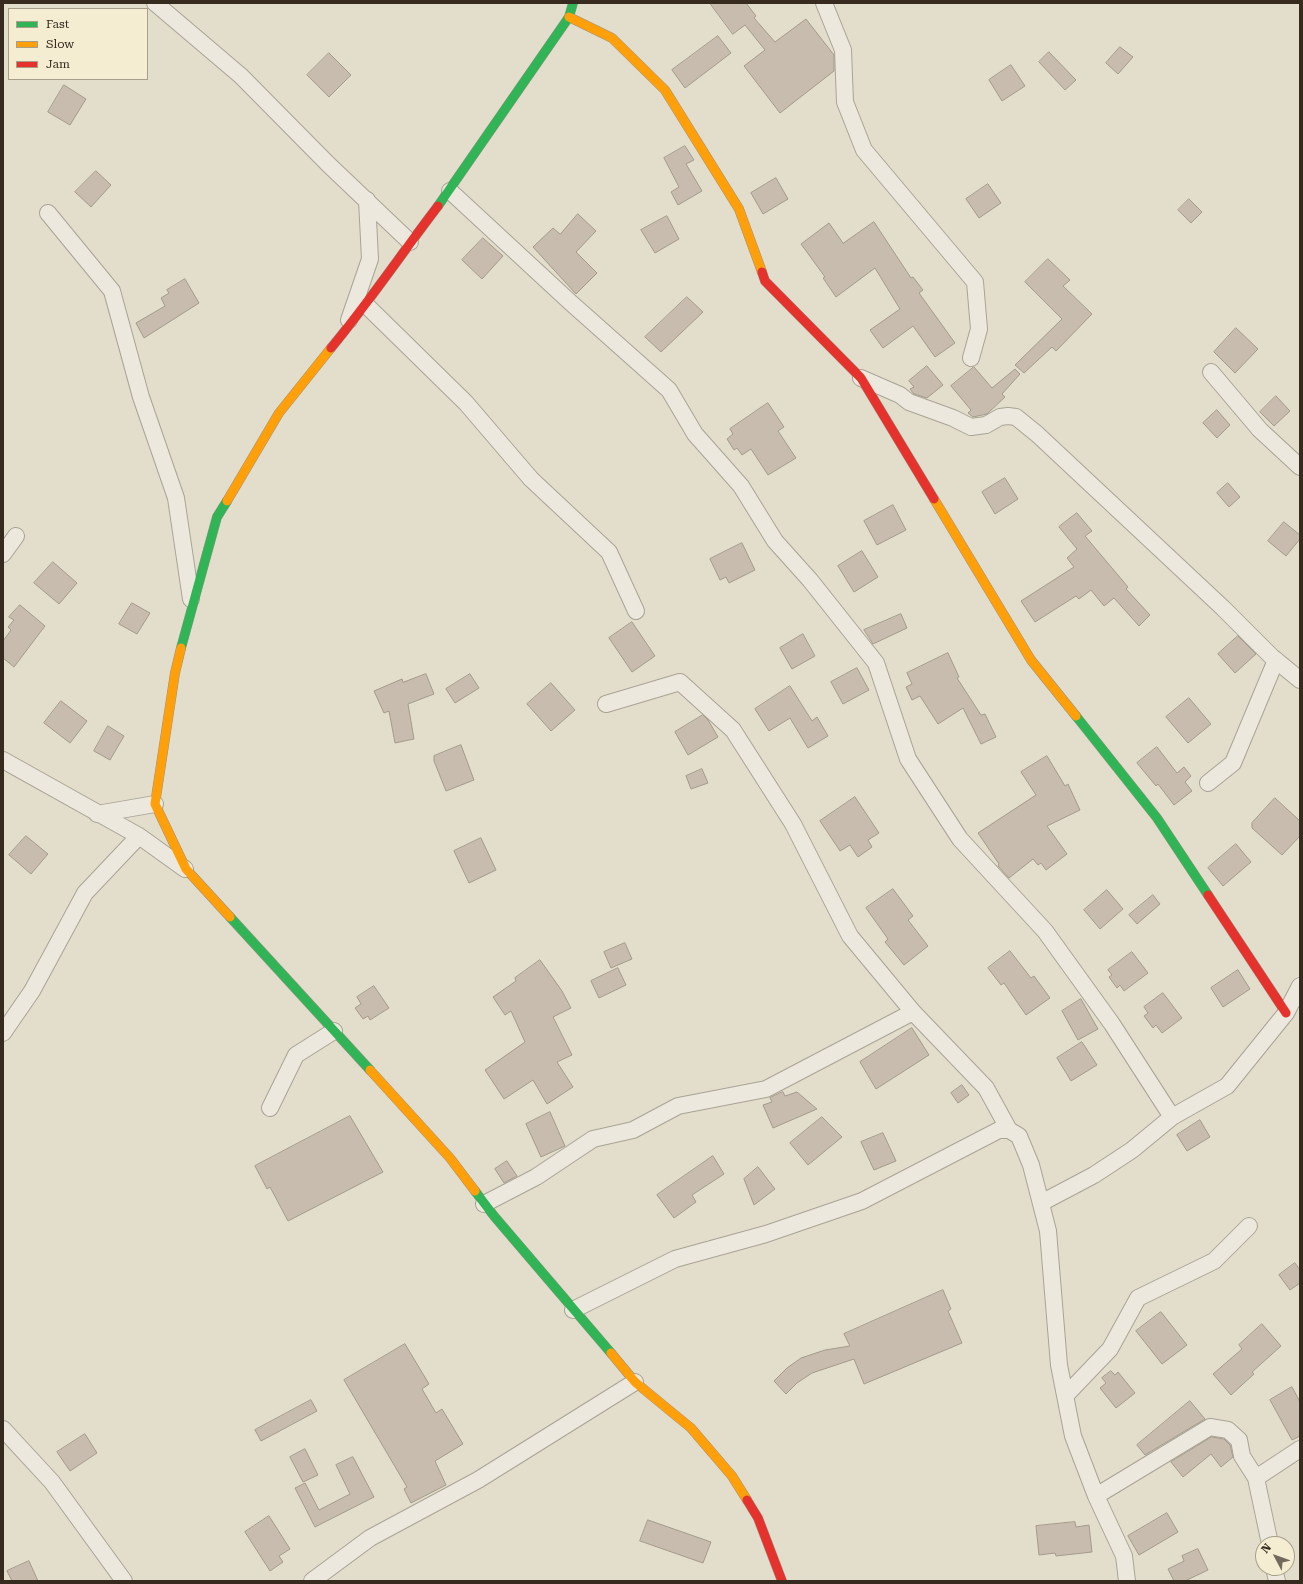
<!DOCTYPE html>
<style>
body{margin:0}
#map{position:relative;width:1303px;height:1584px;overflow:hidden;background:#e3decc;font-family:"Roboto Serif",serif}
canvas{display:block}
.frame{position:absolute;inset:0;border:4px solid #362b1e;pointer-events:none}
.legend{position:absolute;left:8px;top:8px;width:140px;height:72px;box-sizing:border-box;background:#f4edd2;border:1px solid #a89f8a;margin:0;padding:5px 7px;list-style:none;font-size:12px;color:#362b1e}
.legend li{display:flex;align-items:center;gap:8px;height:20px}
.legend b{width:20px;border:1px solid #a89f8a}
.north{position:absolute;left:1255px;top:1536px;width:40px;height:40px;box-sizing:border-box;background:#f4edd2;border:1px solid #a89f8a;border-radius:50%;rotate:311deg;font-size:11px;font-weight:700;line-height:16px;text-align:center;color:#362b1e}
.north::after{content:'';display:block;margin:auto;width:14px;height:18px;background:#736a5b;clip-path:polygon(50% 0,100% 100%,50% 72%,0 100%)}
</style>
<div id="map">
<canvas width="1303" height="1584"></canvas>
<div class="frame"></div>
<ul class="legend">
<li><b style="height:5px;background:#30b455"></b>Fast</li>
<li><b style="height:5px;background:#ff9f0a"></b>Slow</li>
<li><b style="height:5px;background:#e5322d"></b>Jam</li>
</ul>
<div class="north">N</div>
</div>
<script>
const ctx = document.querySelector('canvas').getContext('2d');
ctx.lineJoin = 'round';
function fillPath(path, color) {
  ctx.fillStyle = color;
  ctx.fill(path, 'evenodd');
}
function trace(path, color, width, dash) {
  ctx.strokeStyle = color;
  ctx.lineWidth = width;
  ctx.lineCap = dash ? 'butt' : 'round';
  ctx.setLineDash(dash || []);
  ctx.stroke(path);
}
const building = new Path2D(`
 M710,3H746L756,16L754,18L775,42L806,19L834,55V71L780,113L744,66L765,50L745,25L733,34Z
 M718,36L731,53L685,88L672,70Z
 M1120,47L1133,57L1118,74L1106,63Z
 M1049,52L1076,80L1065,90L1039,62Z
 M329,53L351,75L329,97L307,75Z
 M1011,65L1025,86L1002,101L989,80Z
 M64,85L86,99L70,125L48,112Z
 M685,146L694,160L686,164L702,191L678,205L671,192L679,187L664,158Z
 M96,171L111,185L91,207L75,192Z
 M776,178L788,199L763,214L751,193Z
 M988,184L1001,203L979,218L966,199Z
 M1189,199L1202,212L1191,223L1178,210Z
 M578,214L596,231L576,252L597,273L576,294L533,247L553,228L560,234Z
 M667,216L679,239L655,253L641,230Z
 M874,222L911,278L913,277L923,290L919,293L955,343L935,357L913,326L883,348L870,330L900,309L875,268L836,297L823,278L825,277L801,244L829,223L843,243Z
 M483,238L503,256L482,279L462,260Z
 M1048,259L1070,280L1063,286L1092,314L1056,351L1052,347L1024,373L1015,365L1062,319L1025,282Z
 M185,279L199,303L144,338L136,323L165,306L161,298L169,293L167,290Z
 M687,297L703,312L661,352L645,337Z
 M1236,328L1258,349L1235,373L1214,352Z
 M927,366L943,385L927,398L914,394L910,389L914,387L909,381Z
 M974,367L992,388L1015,369L1020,374L1002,394L1005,397L987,414L973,417L968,413L971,410L951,386Z
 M1276,396L1290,411L1274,426L1260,412Z
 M768,403L784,427L778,431L796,458L768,475L751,449L742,455L737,448L734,450L727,439L733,434L730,429Z
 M1217,410L1230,425L1217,438L1203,423Z
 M1005,478L1018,499L995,514L982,492Z
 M1228,483L1240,497L1229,507L1217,493Z
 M893,505L906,530L877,545L864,521Z
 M1077,513L1092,531L1085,536L1128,587L1126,589L1150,615L1139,626L1114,598L1104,606L1091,590L1079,599L1076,596L1035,622L1021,601L1074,567L1067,558L1077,549L1059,527Z
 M1284,522L1300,535V539L1286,556L1268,541Z
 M742,543L755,570L729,583L726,577L720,580L710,559Z
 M862,551L878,577L854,592L838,566Z
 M53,562L77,583L59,604L34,583Z
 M132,603L150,613L137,634L119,624Z
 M20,605L45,626L14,667L3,658V641L11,630L8,627L14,620L9,617Z
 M901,614L907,628L873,644L864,630Z
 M632,622L655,656L632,672L609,638Z
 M803,634L815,656L792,669L780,648Z
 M1238,636L1256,654L1235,673L1218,654Z
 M948,653L959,677L957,678L981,715L985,714L996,737L981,744L963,708L938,724L920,696L912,700L906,687L912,684L907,673Z
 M857,668L869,690L843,704L831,682Z
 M426,674L434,694L408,704L414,739L395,743L389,711L384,713L374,691L402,679L403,682Z
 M470,674L479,688L455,703L446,689Z
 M551,683L575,710L551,731L527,704Z
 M790,686L812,721L817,717L828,736L808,748L790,718L769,731L755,709Z
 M1189,698L1211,724L1188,743L1166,717Z
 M61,701L87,721L70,743L44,723Z
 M703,715L708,720L718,737L688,755L675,732Z
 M108,726L124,736L110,760L94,751Z
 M461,745L474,780L446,791L434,761V756Z
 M1157,747L1177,773L1184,767L1191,776L1185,782L1192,791L1174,805L1158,784L1156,786L1137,763Z
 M1047,756L1065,786L1068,784L1080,810L1047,826L1067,854L1046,870L1041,863L1038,865L1033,859L1009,878L998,866L999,864L978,833L1036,795L1021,772Z
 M702,769L708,783L691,789L686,776Z
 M855,797L879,833L868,840L872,847L858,857L850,845L840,851L820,821Z
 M1275,798L1300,821V836L1282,855L1252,828V823Z
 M26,836L48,854L31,874L9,855Z
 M481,838L496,870L469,883L454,851Z
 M1236,844L1251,862L1223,886L1208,868Z
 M893,889L913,916L908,920L928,946L904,965L885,942L888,939L866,908Z
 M1107,890L1123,909L1100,929L1084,910Z
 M1153,895L1160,904L1137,924L1129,915Z
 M625,943L632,959L611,968L604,952Z
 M1010,951L1031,978L1034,976L1050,998L1026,1015L1004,983L1001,985L988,968Z
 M1132,952L1148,973L1124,991L1120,985L1117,988L1109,977L1112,975L1108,970Z
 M540,960L562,991L571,1008L553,1017L572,1055L557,1062L573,1087L547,1104L533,1080L504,1099L485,1070L525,1042L511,1011L505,1015L493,997L516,981L515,978Z
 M618,968L626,985L599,998L591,981Z
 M1238,970L1250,989L1223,1007L1211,988Z
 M374,986L389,1008L370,1020L368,1016L363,1019L355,1008L361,1004L357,997Z
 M1163,993L1182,1018L1162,1033L1156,1025L1153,1028L1144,1016L1148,1013L1144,1007Z
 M1081,999L1098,1029L1078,1040L1062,1011Z
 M912,1028L929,1055L876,1089L860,1062Z
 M1082,1042L1097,1065L1071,1081L1057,1058Z
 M962,1085L969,1095L958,1103L951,1093Z
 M783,1092L785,1096L797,1092L817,1109L773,1128L763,1105L772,1102L770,1098Z
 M550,1112L565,1146L541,1157L526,1124Z
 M350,1116L383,1172L288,1221L270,1187L267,1189L255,1166Z
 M822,1117L842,1137L808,1165L790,1143Z
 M1200,1120L1210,1137L1187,1151L1177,1135Z
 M883,1133L896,1161L874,1170L861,1142Z
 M713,1156L724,1174L692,1195L696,1202L674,1218L657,1195Z
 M507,1161L517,1176L504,1183L495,1169Z
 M758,1167L775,1189L754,1205L744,1179Z
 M1295,1263L1300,1270V1283L1290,1290L1279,1275Z
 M943,1290L951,1309L948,1311L962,1343L864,1384L854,1359L812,1373L797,1383L786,1394L774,1381L787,1368L801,1358L825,1350L850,1346L844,1334Z
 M1161,1312L1187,1345L1162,1364L1136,1331Z
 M1262,1324L1281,1346L1252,1372L1254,1374L1231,1395L1213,1374L1242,1349L1239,1345Z
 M405,1344L429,1384L422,1389L436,1413L442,1409L463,1444L435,1461L446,1485L411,1503L404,1489L407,1487L344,1380Z
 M1111,1371L1115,1375L1118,1372L1135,1393L1116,1408L1100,1388L1106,1383L1102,1378Z
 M1292,1387L1300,1402V1436L1292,1440L1270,1400Z
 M311,1400L317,1411L261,1441L255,1430Z
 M1190,1401L1205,1419L1145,1455L1137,1445Z
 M85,1434L97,1453L70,1471L57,1452Z
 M1212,1437L1224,1439L1230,1445L1233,1457L1221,1467L1211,1454L1183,1477L1171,1462Z
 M305,1449L318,1475L303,1482L290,1457Z
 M353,1457L374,1497L315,1527L295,1488L305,1483L319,1510L350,1494L336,1465Z
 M1167,1513L1178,1532L1139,1555L1128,1536Z
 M269,1516L290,1549L279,1556L283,1562L270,1571L245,1532Z
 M648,1520L711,1542L703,1563L640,1541Z
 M1075,1522L1076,1527L1089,1525L1092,1552L1056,1556L1055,1553L1039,1555L1036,1526Z
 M1198,1549L1208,1570L1185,1581H1174L1168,1569L1184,1561L1182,1556Z
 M29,1561L38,1581H12L7,1571Z`);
const street = new Path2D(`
 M155,3L241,76L329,165L410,242
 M824,3L843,50L845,102L864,150L975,282L979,329L971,358
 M450,191L570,302L669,390L695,434L741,486L775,541L810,580L876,663L908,759L960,839L1045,931L1112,1024L1172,1117
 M48,213L112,291L141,397L176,498L191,599
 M366,305L466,403L531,479L609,552L636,611
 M349,320L370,259L367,200
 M1211,372L1260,430L1300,467
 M861,378L900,395L909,402L953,418L971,427L986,425L1000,417L1008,416L1016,417L1037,434L1223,608L1272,657L1300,680
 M3,554L16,536
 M606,704L680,682L733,730L793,824L850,936L913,1012L986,1088L1009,1130
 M3,760L139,836L185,869
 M1208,783L1233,763L1276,660
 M97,814L155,804
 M3,1033L32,991L85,893L139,836
 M270,1108L296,1055L334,1031
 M1041,1203L1094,1175L1132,1150L1172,1117L1227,1086L1286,1013L1300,986
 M484,1204L536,1177L593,1139L633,1130L678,1106L766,1089L913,1012
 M573,1310L675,1259L766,1234L862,1201L999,1130H1009L1019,1136L1031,1165L1048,1231L1059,1365L1073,1436L1096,1496L1124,1556L1127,1581
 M1066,1395L1110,1349L1138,1298L1214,1261L1249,1226
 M3,1429L52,1482L124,1581
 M1256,1478L1300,1449
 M1096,1496L1210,1427L1228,1430L1239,1440L1242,1456L1256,1478L1270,1544
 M1274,1568L1277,1581
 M312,1581L370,1538L478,1480L635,1382`);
const fast = new Path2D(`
 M438,206L569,17L573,3
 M181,648L217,517L227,501
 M1076,716L1157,818L1208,895
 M230,917L370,1070
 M475,1191L494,1216L611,1353`);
const slow = new Path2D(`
 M569,17L612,38L665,90L739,209L762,272
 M934,499L1031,660L1076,716
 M227,501L279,413L331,348
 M181,648L175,673L155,804L186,869L230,917
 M370,1070L450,1158L475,1191
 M611,1353L635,1382L691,1428L732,1476L747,1500`);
const jam = new Path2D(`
 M762,272L765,281L861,378L934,499
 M331,348C369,302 402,253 438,206
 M1208,895L1286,1013
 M747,1500L758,1518L782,1581`);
fillPath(building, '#c7bcad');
trace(building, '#a39a8b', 1);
trace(street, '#a8a395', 18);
trace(fast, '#989285', 10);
trace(slow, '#989285', 10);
trace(jam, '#989285', 10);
trace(street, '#ece8dd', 16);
trace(fast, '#30b455', 9);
trace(slow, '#ff9f0a', 9);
trace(jam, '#e5322d', 9);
</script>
